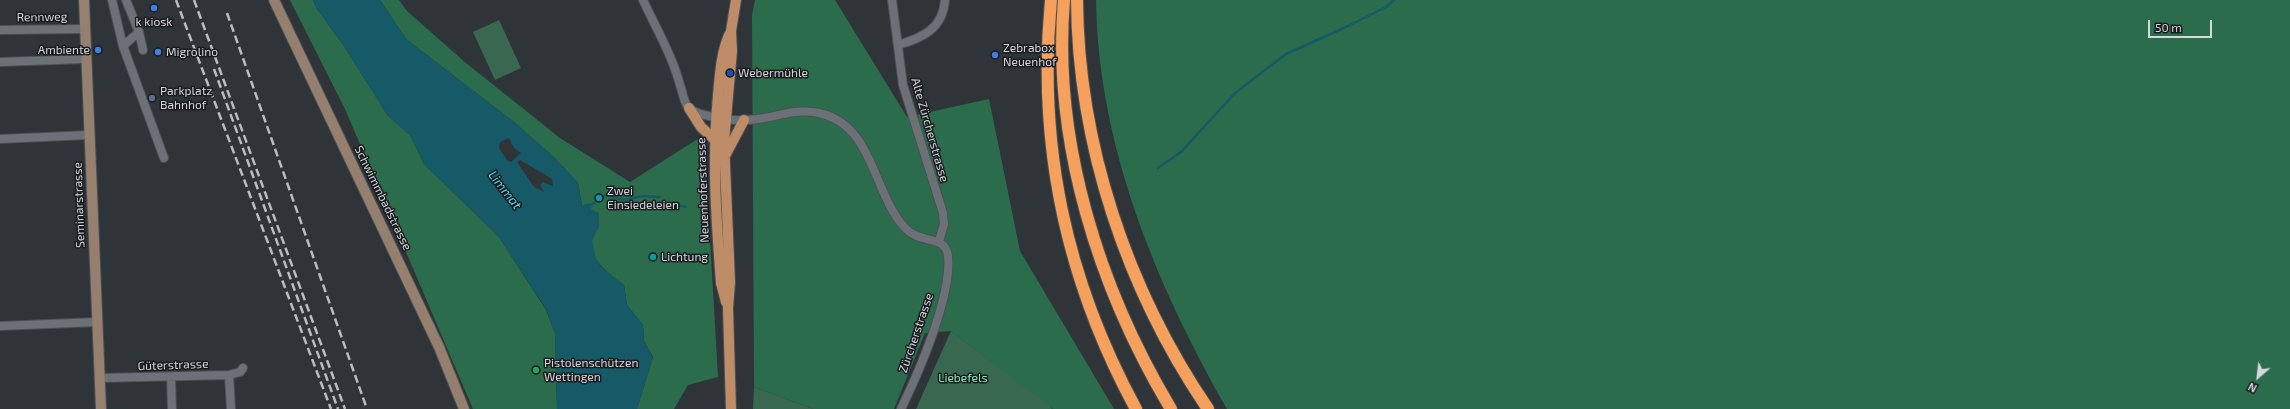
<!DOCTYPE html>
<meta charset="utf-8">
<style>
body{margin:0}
#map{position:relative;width:2290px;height:409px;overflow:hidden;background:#2f3439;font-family:"Exo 2",sans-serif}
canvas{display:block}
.north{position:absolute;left:2238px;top:357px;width:40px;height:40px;-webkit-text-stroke:3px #191b1e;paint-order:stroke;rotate:208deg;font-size:11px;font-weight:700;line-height:16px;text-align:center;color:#d4d7db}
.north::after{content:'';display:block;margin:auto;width:14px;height:18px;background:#d4d7db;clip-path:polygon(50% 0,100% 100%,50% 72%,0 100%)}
.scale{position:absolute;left:2148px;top:20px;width:64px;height:18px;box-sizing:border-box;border:2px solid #d4d7db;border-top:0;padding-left:5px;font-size:12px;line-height:14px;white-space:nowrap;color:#d4d7db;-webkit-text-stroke:3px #191b1e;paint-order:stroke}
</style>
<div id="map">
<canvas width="2290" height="409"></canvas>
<div class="north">N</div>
<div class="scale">50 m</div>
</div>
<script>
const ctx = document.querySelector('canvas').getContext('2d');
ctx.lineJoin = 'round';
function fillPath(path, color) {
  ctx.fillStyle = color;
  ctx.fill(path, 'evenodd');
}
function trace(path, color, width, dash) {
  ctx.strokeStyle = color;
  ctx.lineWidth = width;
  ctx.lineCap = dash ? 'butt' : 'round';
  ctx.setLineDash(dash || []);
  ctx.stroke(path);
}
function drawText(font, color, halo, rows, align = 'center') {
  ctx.font = font + ' "Exo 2",sans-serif';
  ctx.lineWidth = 3;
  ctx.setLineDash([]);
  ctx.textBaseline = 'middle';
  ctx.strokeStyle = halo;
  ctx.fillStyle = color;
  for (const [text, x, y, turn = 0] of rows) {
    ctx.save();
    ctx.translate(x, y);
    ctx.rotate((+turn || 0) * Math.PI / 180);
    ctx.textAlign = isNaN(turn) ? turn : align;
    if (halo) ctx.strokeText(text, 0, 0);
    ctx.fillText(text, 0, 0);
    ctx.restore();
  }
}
const green = new Path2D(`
 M499,20L521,68L495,80L473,32Z
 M951,331L1049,405L1052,409H916Z
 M754,387L813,409H753Z`);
const forest = new Path2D(`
 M290,0H313L317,9L344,46L388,116L410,135L424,164L499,237L546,310L555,333L557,409H473L345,109Z
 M380,0H399L407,11L466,63L560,138L630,182L704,135L718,377L688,385L674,409H637L653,357L644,341L643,325L627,305L624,285C610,274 590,262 592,241C593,236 597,230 599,226L582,205L578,183L555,158L514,122L406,39Z
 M755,0H835L907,117L989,99L1020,251L1114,409H1053L951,331L925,333L894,409H813L754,387L752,15Z
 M1096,0H2290V409H1227C1156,284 1098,146 1096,0Z`);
const water = new Path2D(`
 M313,0H380L406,39L514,122L555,158L578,183L582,205L591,203V209L599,213V226L592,241L596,258L601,267L624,285L627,305L643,325L644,341L653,358L637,409H557L555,333L546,309L499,237L424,164L410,135L388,116L344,46L317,9ZM509,138L514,148L521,153L511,162L507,160L499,148L500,142ZM520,160L552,179L553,186L543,182L540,185L544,192L534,187L517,162Z`);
const stream = new Path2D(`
 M1158,168L1181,152L1235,93L1286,54L1344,28L1386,7L1394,0
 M672,204L686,207
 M589,208L599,198L606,195L625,200L642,196L659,197`);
const street = new Path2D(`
 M112,0L123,46L164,158
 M643,0C656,28 672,55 680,85C683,92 683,102 689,108C694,112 703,115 709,116C724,120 743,121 758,119C779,116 798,108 819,113C874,125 872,192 905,228C921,245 945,234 948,256C952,296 919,372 901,409
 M892,0L903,85L943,213L944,224L939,241
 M0,30L84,29
 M139,32L143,50
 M898,45C922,38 943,29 945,0
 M123,46L139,32L126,0
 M0,62L85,59
 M0,139L89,135
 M0,326L97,322
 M229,375L231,409
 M171,377L172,409
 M100,378L229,375L240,372L243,368`);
const secondary = new Path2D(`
 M84,0L101,409
 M274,0L439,347L464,409`);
const primary = new Path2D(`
 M689,108L701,127L714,139
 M726,154L744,120
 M726,302L721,283C716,217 712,161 718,95C720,74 721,54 729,35
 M731,409L728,308L730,282L724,141L732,51L731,31L736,0`);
const highway = new Path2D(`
 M1051,0C1037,146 1066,280 1136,409
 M1064,0C1052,141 1099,289 1171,409
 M1077,0C1078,144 1127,290 1208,409`);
const rail = new Path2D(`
 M176,0L331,409
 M194,0L345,409
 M227,13L367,409
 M214,69L338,409`);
const markers = [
 [154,8,4,"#3f7fe0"],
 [98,50,4,"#3f7fe0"],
 [158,52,4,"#3f7fe0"],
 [995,55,4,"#3f7fe0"],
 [730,73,4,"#1a4fb4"],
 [152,98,4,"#5c6f8a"],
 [599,198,4,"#0f9aa8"],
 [653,257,4,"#0f9aa8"],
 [536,370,4,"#2e9e5b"]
];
const streetNames = [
 ["Rennweg",42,17,-1],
 ["Alte Zürcherstrasse",930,130,74],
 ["Neuenhoferstrasse",703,190,-92],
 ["Schwimmbadstrasse",383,198,64],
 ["Seminarstrasse",79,205,-92],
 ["Zürcherstrasse",916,333,-71],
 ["Güterstrasse",173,365,-2]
];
const poiNames = [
 ["k kiosk",154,22,"center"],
 ["Zebrabox",1003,48],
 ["Neuenhof",1003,62],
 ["Ambiente",90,50,"right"],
 ["Migrolino",166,52],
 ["Webermühle",738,73],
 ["Parkplatz",160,91],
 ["Bahnhof",160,105],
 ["Zwei",607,191],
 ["Einsiedeleien",607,205],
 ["Lichtung",661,257],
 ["Pistolenschützen",544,363],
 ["Wettingen",544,377]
];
const parkNames = [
 ["Liebefels",963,378]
];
const waterNames = [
 ["Limmat",505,190,52]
];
fillPath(green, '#386950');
fillPath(forest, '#2b6c4d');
fillPath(water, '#155a66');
trace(stream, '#155a66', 2.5);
trace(street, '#4c5054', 10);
trace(secondary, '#4c5054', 12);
trace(primary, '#4c5054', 12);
trace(highway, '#4c5054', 14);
trace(street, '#6c7177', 8);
trace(secondary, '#957f6f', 10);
trace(primary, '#be8d67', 10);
trace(highway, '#f5a05c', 12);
trace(rail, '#b9bcc1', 2.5, [8, 4]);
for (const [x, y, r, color] of markers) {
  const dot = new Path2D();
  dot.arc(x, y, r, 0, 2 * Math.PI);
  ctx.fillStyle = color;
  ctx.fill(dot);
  trace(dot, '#191b1e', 1.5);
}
drawText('12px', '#d4d7db', '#191b1e', streetNames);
drawText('12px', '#d4d7db', '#191b1e', poiNames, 'left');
drawText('12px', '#8be9b7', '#191b1e', parkNames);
drawText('italic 13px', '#57d6ed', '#191b1e', waterNames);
</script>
